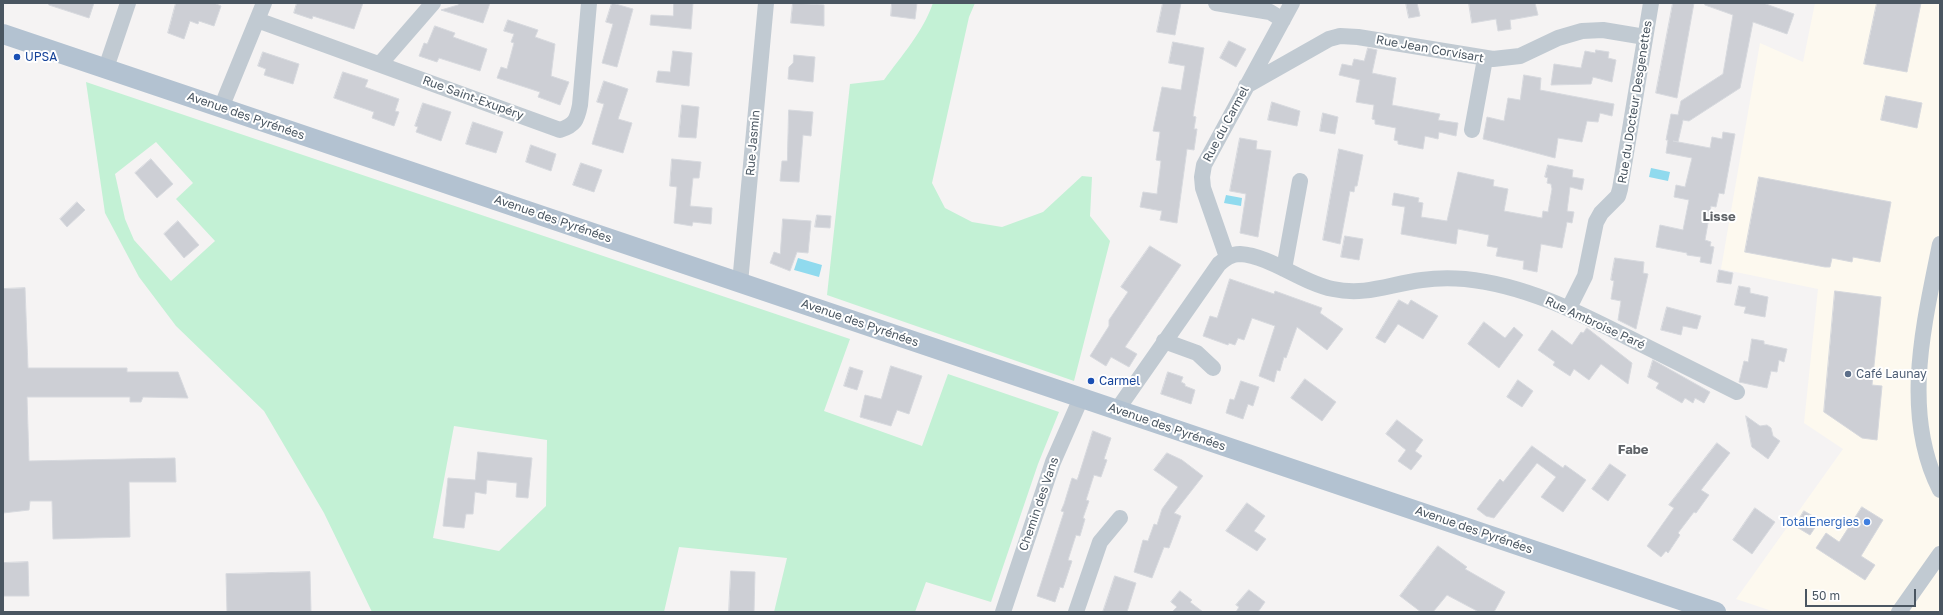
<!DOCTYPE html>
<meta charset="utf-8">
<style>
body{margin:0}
#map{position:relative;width:1943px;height:615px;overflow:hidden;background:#f5f3f3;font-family:"Golos Text",sans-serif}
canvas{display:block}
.frame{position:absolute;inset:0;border:4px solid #4a5661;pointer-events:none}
.scale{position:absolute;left:1805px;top:589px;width:111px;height:18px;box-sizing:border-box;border:2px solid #4a5661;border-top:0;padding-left:5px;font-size:12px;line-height:14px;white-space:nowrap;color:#4a5661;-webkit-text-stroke:3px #fff;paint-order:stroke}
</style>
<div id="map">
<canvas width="1943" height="615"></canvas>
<div class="frame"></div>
<div class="scale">50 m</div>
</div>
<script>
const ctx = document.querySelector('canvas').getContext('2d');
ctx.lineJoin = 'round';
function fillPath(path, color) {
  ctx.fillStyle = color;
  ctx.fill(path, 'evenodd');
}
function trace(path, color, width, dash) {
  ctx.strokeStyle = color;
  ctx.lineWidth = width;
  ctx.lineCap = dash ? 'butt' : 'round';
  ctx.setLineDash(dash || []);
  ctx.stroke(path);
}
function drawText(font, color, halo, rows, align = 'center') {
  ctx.font = font + ' "Golos Text",sans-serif';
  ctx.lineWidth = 4;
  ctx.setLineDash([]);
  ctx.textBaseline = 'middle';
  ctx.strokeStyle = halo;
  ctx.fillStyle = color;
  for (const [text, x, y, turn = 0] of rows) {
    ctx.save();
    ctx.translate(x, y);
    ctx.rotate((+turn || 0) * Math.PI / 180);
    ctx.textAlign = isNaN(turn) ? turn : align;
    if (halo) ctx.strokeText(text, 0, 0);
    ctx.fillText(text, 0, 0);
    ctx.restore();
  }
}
const commercial = new Path2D(`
 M1815,3H1940V612H1775L1736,599L1843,449L1804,423L1818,289L1721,269L1760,43L1803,62Z`);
const green = new Path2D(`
 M933,3H975L969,17L932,183L945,208L972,222L1002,227L1043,212L1082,176L1092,177L1090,216L1110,241L1074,381L827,295L850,84L884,80C902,55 923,32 933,3Z
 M86,82L850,339L824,411L922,446L948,374L1059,412L1038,464L991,602L926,582L915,612H774L787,558L679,547L664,612H372L324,513L264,411L176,326L139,277L105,213ZM156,142L193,183L176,199L215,241L171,281L134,240L125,219L115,174ZM454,426L547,440L546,506L499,551L433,538Z`);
const water = new Path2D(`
 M1651,168L1670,172L1668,181L1649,177Z
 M1226,195L1242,198L1241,206L1224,203Z
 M798,258L822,265L819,277L794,270Z`);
const building = new Path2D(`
 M49,3H94L89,18L49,5Z
 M176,3H214L221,6L214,26L199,21L198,24L190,21L184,39L168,33Z
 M297,3H363L354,29L313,16L312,19L294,13Z
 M459,3H490L483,23L441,10L458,5Z
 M612,3L633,9L617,67L602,63L613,24L606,22Z
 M674,3H693L691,29L650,25L651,15L673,16Z
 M793,3L824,5V26L791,23Z
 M892,3H917L915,19L891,16Z
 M1163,3H1181L1175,35L1157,32Z
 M1406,3H1417L1420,16L1409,18Z
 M1469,3H1535L1538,15L1510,20L1511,29L1498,31L1496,19L1472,23Z
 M1673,3H1694L1677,98L1656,93Z
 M1705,3H1763L1794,14L1787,34L1753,22L1740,88L1689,121L1683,120L1678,142L1673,141L1710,148L1712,137L1722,139L1723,132L1735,134L1724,194L1719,193L1716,207L1711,206L1705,240L1711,242L1710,246L1714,247L1711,264L1700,262L1701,257L1687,255V253L1656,247L1660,225L1683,230L1689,200L1674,197L1676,185L1685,187L1692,158L1666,153L1668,140H1666L1671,114L1678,115L1681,101L1723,74L1733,15L1705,5Z
 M1877,3H1921L1907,72L1864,64Z
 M508,20L538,30L535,37L555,44L551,76L569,82L560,105L538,97L540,92L497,78L501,67L507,69L514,43L511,42L514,34L504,31Z
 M435,26L455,33L453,37L487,49L480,71L439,58L437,62L419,56L424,43L427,44Z
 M1229,41L1246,49L1236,67L1220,58Z
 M1173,42L1204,48L1193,116L1196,117L1194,129H1197L1194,150L1187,149L1177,223L1160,220L1162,211L1140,207L1143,192L1157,194L1161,161L1156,160L1160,132L1153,131L1162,87L1181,90L1185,66L1169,63Z
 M1368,48L1377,50L1372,73L1396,78L1392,105L1440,114L1438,120L1458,123L1456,136L1439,132L1438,139L1425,136L1423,149L1398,144V141L1394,140L1396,128L1375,124V120L1372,119L1374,105L1356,102L1360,80L1339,75L1342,64L1352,66L1354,59L1364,61Z
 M1596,50L1609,52L1608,58L1616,60L1612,82L1593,77L1591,84L1551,85L1554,64L1581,68L1585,51L1595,53Z
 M673,51L692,53L689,86L656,82L658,71L670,72Z
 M263,52L299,64L293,84L264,75L266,69L258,66Z
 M794,55L815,57L813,82L788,79L789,67L793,63Z
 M343,72L368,80L365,87L399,99L395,111L399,112L394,126L372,118L374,112L334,98Z
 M1524,75L1541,78L1540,90L1614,104L1612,116L1600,113L1598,122L1587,121L1582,142L1558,138L1555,158L1483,139L1487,117L1504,121L1508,98L1520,100Z
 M604,81L628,89L618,119L632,123L623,153L592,144L604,104L597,102Z
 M1886,96L1922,103L1917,128L1881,120Z
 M1272,102L1300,111L1297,126L1268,120Z
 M423,103L451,112L441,141L416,132L418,127L415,126Z
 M682,105L699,107L696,138L679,137Z
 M789,110L813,112L811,136L803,135L799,182L780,181L782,161H787Z
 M1323,113L1338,117L1335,134L1320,131Z
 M473,122L503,132L496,153L466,144Z
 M1240,138L1257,141L1256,149L1271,151L1258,237L1240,233L1246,194L1230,191Z
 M531,145L556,154L551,171L526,162Z
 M1339,149L1363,155L1357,186H1355L1354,192L1350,191L1340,244L1323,240Z
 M151,159L173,184L157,198L135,173Z
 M672,159L701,162L699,178H693L690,206L712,208L711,224L693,222L692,226L674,223L677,187L670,186Z
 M581,163L602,170L594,192L573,185Z
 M1548,165L1573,170L1572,177L1584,179L1582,190L1570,187L1567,211L1574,212L1572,223L1567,222L1562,248L1541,244L1537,272L1523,269L1524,261L1496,256L1498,248L1487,246L1489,235L1458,229L1456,244L1401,234L1405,207L1392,205L1394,193L1419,198L1418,202L1423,203L1421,217L1447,221L1458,172L1494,180L1493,186L1508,189L1504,211L1542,218L1543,211L1548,212L1552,189L1551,184L1547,183L1548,178L1545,177Z
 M1759,177L1891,202L1880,262L1853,257L1852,262L1832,258L1830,267H1825L1745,252Z
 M77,202L85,210L67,227L60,219Z
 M817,215L831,216L830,228L815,227Z
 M783,219L811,221L808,253L797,252L790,271L770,263L774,252L780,254Z
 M178,221L199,245L184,258L164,234Z
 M1345,236L1363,239L1359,260L1341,257Z
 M1150,246L1181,265L1125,347L1137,354L1129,367L1111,357L1106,366L1090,356L1109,326V320L1128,292L1121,287Z
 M1615,258L1644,262L1643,273L1648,274L1636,329L1618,320L1621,301L1611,299L1614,281L1611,280Z
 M1719,270L1733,273L1731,284L1717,282Z
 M1230,279L1274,294L1275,291L1322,308L1320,313L1343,329L1327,350L1297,327L1286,358L1284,357L1280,371L1277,370L1274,382L1259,376L1275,326L1252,318L1244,340L1238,338L1235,345L1229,343L1228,345L1203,336L1210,316L1217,318Z
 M1739,286L1750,288V293L1768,297L1765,317L1744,313L1746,307L1735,305Z
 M25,288L28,368H127V372H178L188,398L143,397L141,402H130V397H27L29,461L175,458L176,482H129L130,537L53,539L52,501H30L29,510L3,513V289Z
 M1835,291L1881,297L1872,385L1882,386L1877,440L1862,438L1824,412Z
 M1399,300L1408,305L1411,300L1438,316L1423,339L1398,324L1385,343L1376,338Z
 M1667,307L1701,316L1697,329L1683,326L1681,335L1661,330Z
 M1484,322L1505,338L1514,327L1523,335L1499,368L1468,344Z
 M1587,328L1632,363L1628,384L1601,364L1589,380L1574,369L1570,376L1553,365L1555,362L1538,350L1552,330L1572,345L1581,332L1583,333Z
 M1752,339L1764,341V344L1787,349L1784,362L1779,360L1777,372L1771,371L1767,388L1739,382L1744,361L1748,362Z
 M1653,360L1710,392L1704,403L1695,398L1693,403L1685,398L1682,403L1656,388L1659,383L1648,377Z
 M891,366L922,376L909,414L897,410L891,426L860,417L865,395L881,399Z
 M850,367L863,371L857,390L844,386Z
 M1168,372L1183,377L1181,382L1185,384V386L1195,390L1191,404L1161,394Z
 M1305,379L1336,402L1322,421L1291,398Z
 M1518,380L1533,391L1522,407L1507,397Z
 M1241,381L1259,387L1253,406L1248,404L1243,419L1226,413L1230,399L1234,400Z
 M1746,416L1760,426L1767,425L1771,428L1773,436L1780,441L1768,459L1752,447Z
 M1397,420L1423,440L1415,451L1422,456L1411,470L1398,461L1406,450L1386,434Z
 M1093,431L1111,438L1104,459L1107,460L1101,477L1094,475L1086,500L1089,501L1083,518L1085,519L1080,536L1076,535L1068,560L1072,561L1063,588L1060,587L1055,602L1037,596L1064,512L1061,511L1064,504L1072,478L1077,480Z
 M1717,443L1730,453L1701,490L1709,495L1696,513L1694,512L1678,533L1680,535L1668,553L1666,551L1661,557L1647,546L1674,508L1669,505Z
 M1532,446L1563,468L1565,465L1586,480L1563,512L1541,497L1556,477L1537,463L1494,518L1486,516L1477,509L1500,479L1503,482Z
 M478,452L532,458L528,498L516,497L517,483L487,480L486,494L475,492L473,514H466L464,528L443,526L448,478L475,480Z
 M1167,453L1182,460L1203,476L1174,513L1181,516L1169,548L1164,547L1152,578L1134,572L1143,540L1148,541L1154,524L1157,525L1162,509L1178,487L1154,470Z
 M1610,464L1626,475L1608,501L1592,489Z
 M1247,503L1265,516L1254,531L1266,539L1257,551L1226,531Z
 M1862,507L1883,520L1861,556L1875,565L1865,580L1816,548L1826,533L1839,542Z
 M1755,508L1775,522L1752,554L1733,540Z
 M1804,511L1820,520L1810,535L1795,526Z
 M1438,546L1467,567L1465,569L1505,592L1494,612H1479L1447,595L1433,612H1421L1400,596Z
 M28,562L29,596H3V563Z
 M731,571L755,572L754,612H729Z
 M310,572L311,612H227L226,574Z
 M1115,576L1136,583L1127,612H1103Z
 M1249,590L1265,602L1258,612H1236L1239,607L1236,605Z
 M1180,591L1192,600L1190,602L1203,612H1172L1177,607L1171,602Z`);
const minor = new Path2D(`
 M1216,3L1270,12L1283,20
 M257,20L560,130C575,125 577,120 580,105L589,3
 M380,64L433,3
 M106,68L128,3
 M1246,86L1329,39L1340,36L1358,37L1493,59L1520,56L1558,38L1582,31L1603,30L1645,37
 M221,108L264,3
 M1472,130L1485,59
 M1940,244C1924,324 1901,413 1940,490
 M1227,257L1203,188L1202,177L1204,165L1292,3
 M1284,269L1300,181
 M740,283L766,3
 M1569,308L1585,276L1596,222L1601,213L1618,196L1620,189L1651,3
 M1164,341L1197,353L1213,368
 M1117,410L1219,264C1225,259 1231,254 1240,254C1271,256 1302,283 1333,289C1366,296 1390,284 1422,280C1436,278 1451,278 1465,279C1524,285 1576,311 1629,338C1665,356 1701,374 1737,392
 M1003,612L1053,462L1081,398
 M1076,612L1100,542L1120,518
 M1899,612L1940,554`);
const major = new Path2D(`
 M3,34L1716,612`);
const markers = [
 [17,57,4,"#1a4fb4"],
 [1848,374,4,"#5c6f8a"],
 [1091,381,4,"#1a4fb4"],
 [1867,522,4,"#3f7fe0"]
];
const streetNames = [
 ["Rue Jean Corvisart",1430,49,10],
 ["Rue Saint-Exupéry",473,98,20],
 ["Rue du Docteur Desgenettes",1635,102,-81],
 ["Avenue des Pyrénées",246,116,19],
 ["Rue du Carmel",1226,124,-62],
 ["Rue Jasmin",753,143,-85],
 ["Avenue des Pyrénées",553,219,19],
 ["Avenue des Pyrénées",860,323,19],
 ["Rue Ambroise Paré",1595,323,25],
 ["Avenue des Pyrénées",1167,427,19],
 ["Chemin des Vans",1039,504,-71],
 ["Avenue des Pyrénées",1474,530,19]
];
const transitNames = [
 ["UPSA",25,57],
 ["Carmel",1099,381]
];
const serviceNames = [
 ["Café Launay",1856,374]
];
const shopNames = [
 ["TotalEnergies",1859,522]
];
const neighbourhoodNames = [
 ["Lisse",1719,217],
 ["Fabe",1633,450]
];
fillPath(commercial, '#fdf9ef');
fillPath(green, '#c3f1d5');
fillPath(water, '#90daee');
fillPath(building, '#cdcfd5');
trace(building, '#d7d9de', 1);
trace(minor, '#c1cad2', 16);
trace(major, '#b3c2d1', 20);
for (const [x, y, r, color] of markers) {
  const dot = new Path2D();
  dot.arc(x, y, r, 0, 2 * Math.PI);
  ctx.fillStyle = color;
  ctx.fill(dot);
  trace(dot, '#fff', 1.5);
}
drawText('12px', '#4a5661', '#fff', streetNames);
drawText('12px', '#164399', '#fff', transitNames, 'left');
drawText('12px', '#4e5e75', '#fff', serviceNames, 'left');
drawText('12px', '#366cbe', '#fff', shopNames, 'right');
drawText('bold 13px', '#5f6368', '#fff', neighbourhoodNames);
</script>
